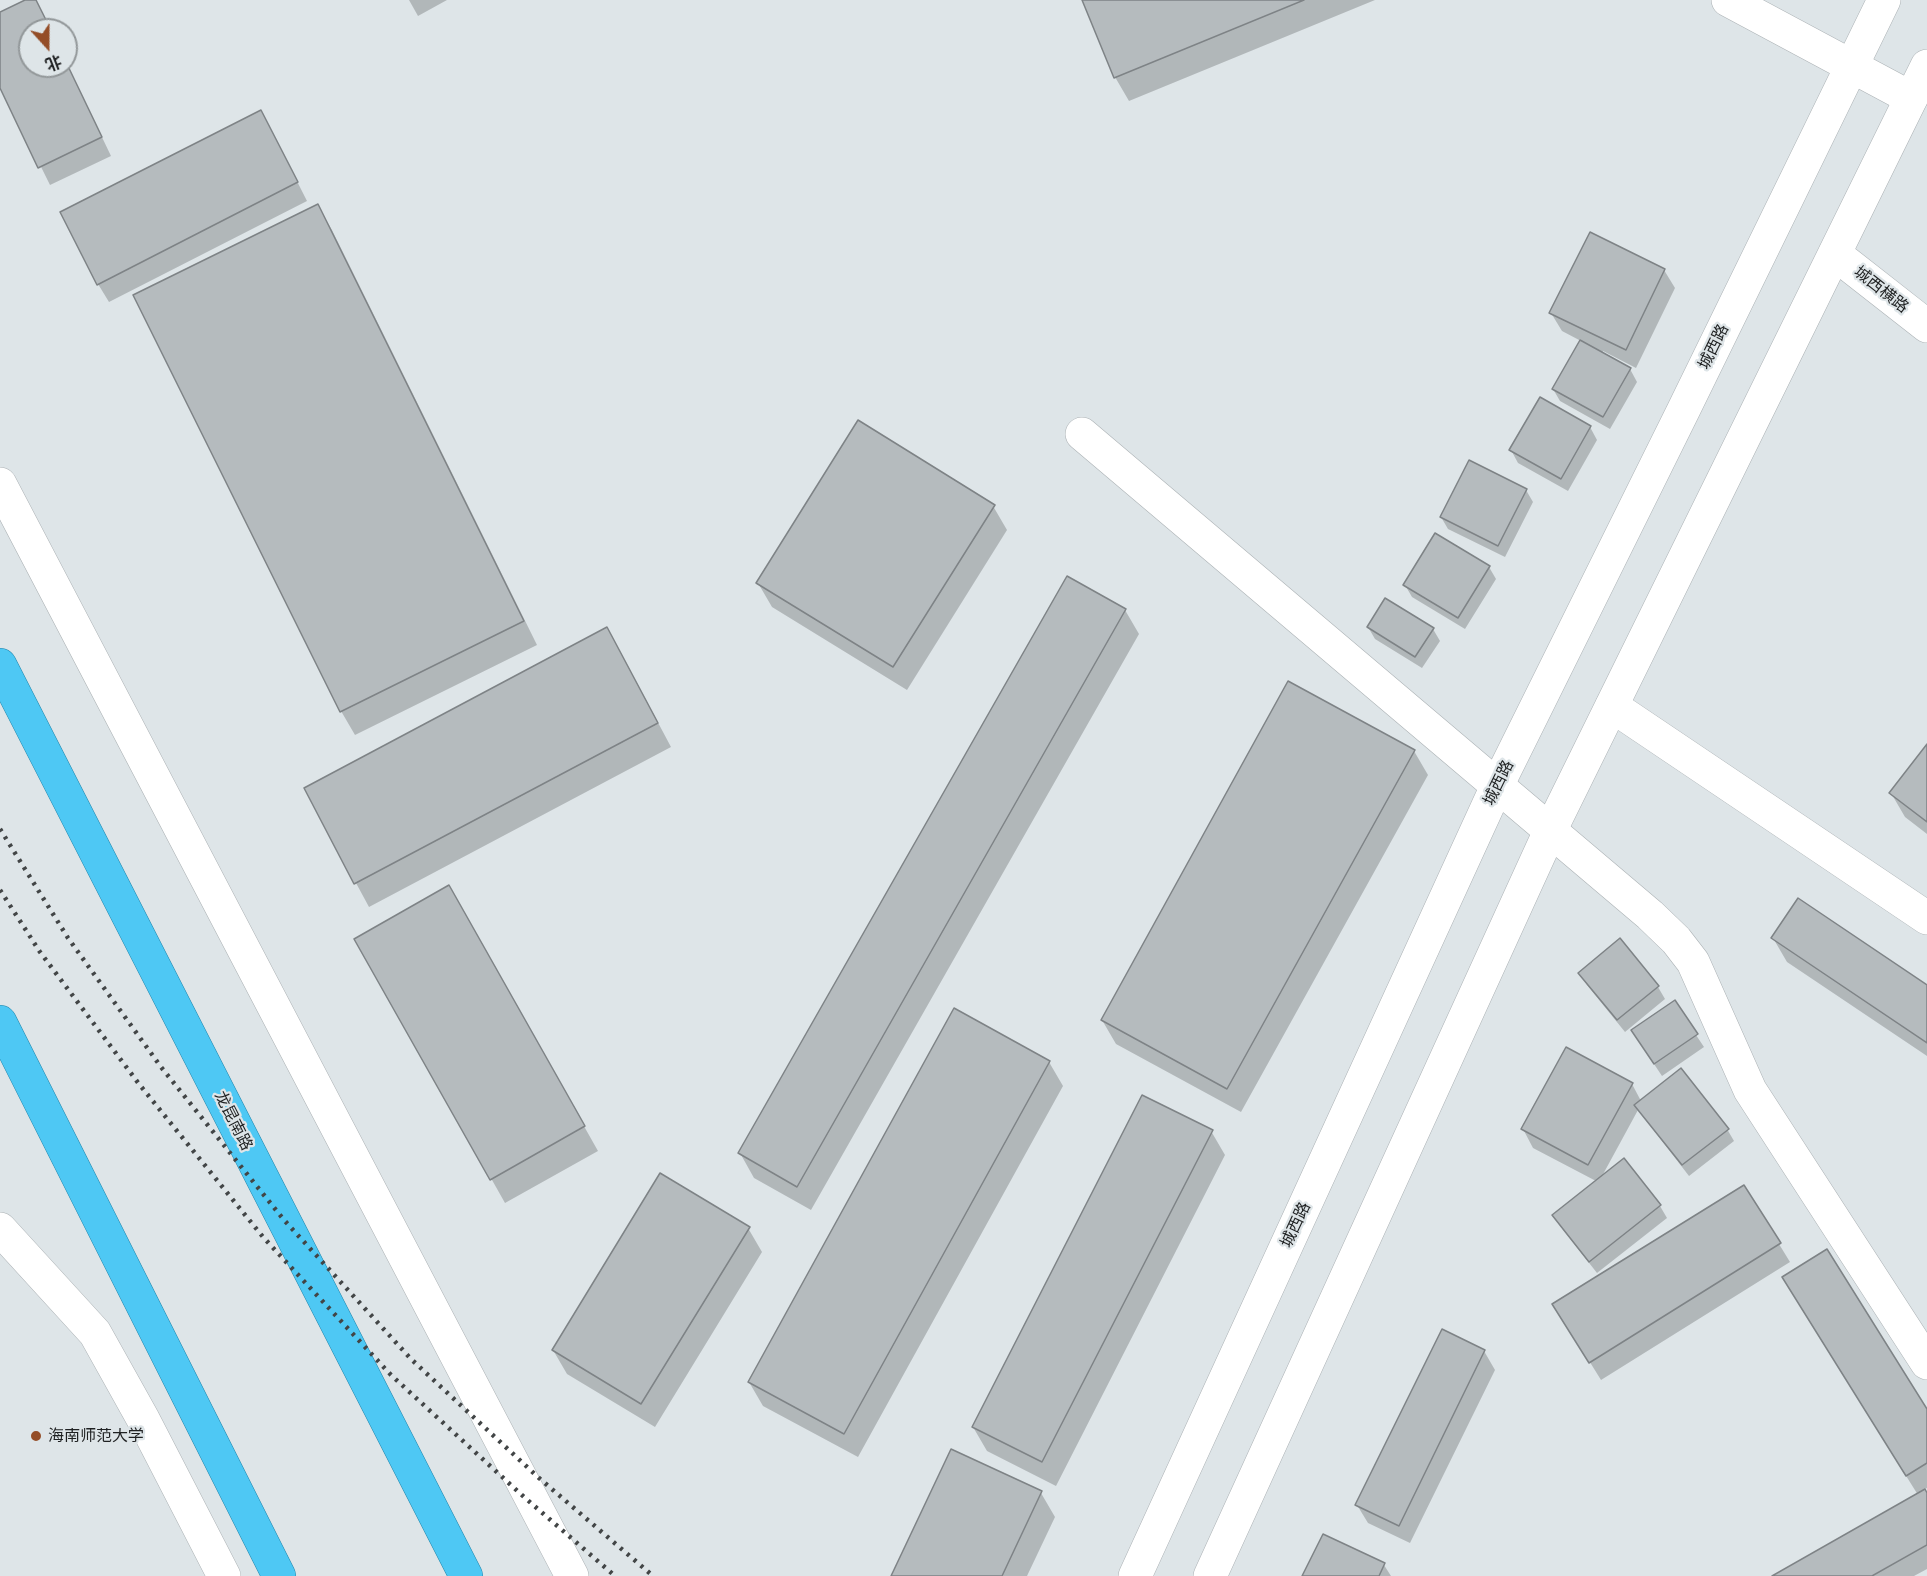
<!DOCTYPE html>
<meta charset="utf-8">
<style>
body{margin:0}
#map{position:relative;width:1927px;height:1576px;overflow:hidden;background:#dee5e8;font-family:"Libre Baskerville","Noto Sans SC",serif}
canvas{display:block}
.north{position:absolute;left:18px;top:18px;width:60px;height:60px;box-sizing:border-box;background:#dee5e8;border:2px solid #929799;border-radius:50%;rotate:159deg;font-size:16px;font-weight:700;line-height:24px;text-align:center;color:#1f2122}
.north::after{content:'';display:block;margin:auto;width:21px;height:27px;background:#944d27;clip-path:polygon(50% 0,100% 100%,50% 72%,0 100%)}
</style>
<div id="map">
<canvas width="1927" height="1576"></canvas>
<div class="north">北</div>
</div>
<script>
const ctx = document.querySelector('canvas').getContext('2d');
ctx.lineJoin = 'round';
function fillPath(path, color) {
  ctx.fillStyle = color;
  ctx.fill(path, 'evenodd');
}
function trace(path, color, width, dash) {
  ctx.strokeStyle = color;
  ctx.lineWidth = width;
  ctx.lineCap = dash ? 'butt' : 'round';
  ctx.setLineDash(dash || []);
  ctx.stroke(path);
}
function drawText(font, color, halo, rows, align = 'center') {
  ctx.font = font + ' "Libre Baskerville","Noto Sans SC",serif';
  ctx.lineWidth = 4.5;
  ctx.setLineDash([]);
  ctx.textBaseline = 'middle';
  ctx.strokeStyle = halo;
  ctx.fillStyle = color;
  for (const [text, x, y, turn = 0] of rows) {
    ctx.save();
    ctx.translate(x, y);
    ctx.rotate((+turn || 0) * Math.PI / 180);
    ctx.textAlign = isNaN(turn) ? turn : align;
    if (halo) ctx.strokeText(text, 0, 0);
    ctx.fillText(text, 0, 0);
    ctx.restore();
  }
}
const shadow = new Path2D(`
 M28,0H35L51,30H30V66H66V62L111,156L50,185L0,84V14Z
 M409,0H447L418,16Z
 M1084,0H1375L1129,101L1115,77Z
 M271,130L307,201L109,302L98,284Z
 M318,206L332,230L537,645L355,735L341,711Z
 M1664,270L1675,288L1636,368L1603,351L1602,354L1630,369L1637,382L1610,429L1560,401L1553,389L1581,341L1562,331L1551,313Z
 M1541,399L1590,427L1597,440L1568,491L1518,463L1511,450Z
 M1526,490L1533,502L1505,557L1448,529L1441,517Z
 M993,506L1007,530L907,690L772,607L758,583Z
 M1489,567L1496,579L1465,629L1412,597L1405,585Z
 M1125,610L1139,634L811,1210L754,1178L740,1153Z
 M1368,627L1433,629L1440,641L1422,668L1375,639Z
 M621,653L671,747L369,907L356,883Z
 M1927,747V834L1905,817L1891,793Z
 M1414,751L1428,775L1241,1112L1116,1044L1102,1020Z
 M449,887L598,1151L505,1203L356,939Z
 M1773,938L1927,987V1056L1787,962Z
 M1620,940L1658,987L1665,999L1625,1032L1587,985L1580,973Z
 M1674,1002L1704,1047L1662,1076L1640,1043Z
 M1049,1062L1063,1086L858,1457L763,1406L749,1382Z
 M1632,1084L1641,1101L1727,1129L1734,1141L1689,1176L1638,1110L1601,1178L1624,1160L1660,1206L1667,1218L1597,1273L1561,1227L1554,1215L1596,1181L1533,1148L1523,1129Z
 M1211,1131L1225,1155L1056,1486L987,1451L973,1427Z
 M1744,1187L1790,1262L1601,1380L1565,1322Z
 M748,1228L762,1252L655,1427L567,1374L553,1350Z
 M1794,1296L1927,1412V1488L1923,1490L1927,1496V1569L1914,1576H1775L1918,1495Z
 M1484,1351L1495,1370L1410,1543L1368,1523L1357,1505Z
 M1041,1493L1055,1517L1027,1576H892Z
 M1384,1565L1391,1576H1304Z`);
const building = new Path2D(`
 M25,0H36L51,30H30V66H66V62L102,137L38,168L0,88V12Z
 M1082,0H1304L1114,78Z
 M261,110L298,182L97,285L60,212Z
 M318,204L524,621L340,712L133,295Z
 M1590,232L1665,269L1626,350L1549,313Z
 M1580,340L1631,368L1603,417L1552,389Z
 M1540,397L1591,426L1561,479L1509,450Z
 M858,420L995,505L893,667L756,583Z
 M1469,460L1527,489L1498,546L1440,517Z
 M1435,533L1490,566L1458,618L1403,585Z
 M1067,576L1126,609L797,1187L738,1153Z
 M1385,598L1434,628L1415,657L1367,627Z
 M607,627L658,723L354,884L304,788Z
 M1288,681L1415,750L1227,1089L1101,1020Z
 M1927,744V822L1889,793Z
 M449,885L585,1126L490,1180L354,939Z
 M1798,898L1927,985V1043L1771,938Z
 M1620,938L1659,986L1617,1020L1578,973Z
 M1675,1000L1698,1034L1654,1064L1631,1030Z
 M954,1008L1050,1061L844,1434L748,1382Z
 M1566,1047L1633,1083L1588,1165L1521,1129Z
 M1681,1068L1729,1129L1682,1165L1634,1105Z
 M1142,1095L1213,1130L1042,1462L972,1427Z
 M1624,1158L1661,1205L1589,1262L1552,1215Z
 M660,1173L750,1227L641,1404L552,1350Z
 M1744,1185L1781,1243L1589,1363L1552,1304Z
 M1827,1249L1927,1409V1463L1906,1476L1782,1277Z
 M1442,1329L1485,1350L1399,1526L1355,1505Z
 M951,1449L1042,1491L1002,1576H891Z
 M1925,1489L1927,1493V1545L1872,1576H1772Z
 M1323,1534L1385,1563L1379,1576H1302Z`);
const minor = new Path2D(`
 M1728,0L1911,98
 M1082,434L1650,915L1676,940L1693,962L1750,1090L1927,1363
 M1612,706L1927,918`);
const tertiary = new Path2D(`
 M1835,254L1927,326`);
const secondary = new Path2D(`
 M0,484L572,1576
 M0,1229L95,1333L143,1419L224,1576
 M1135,1576L1497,786L1683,411L1884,0
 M1210,1576L1550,831L1927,66`);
const trunk = new Path2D(`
 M0,665L466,1576
 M0,1022L279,1576`);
const rail = new Path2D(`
 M0,829L68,938L161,1067L284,1220L411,1359L539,1478L653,1576
 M0,890L40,952L139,1084L263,1237L391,1375L524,1497L615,1576`);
const markers = [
 [36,1436,6,"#944d27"]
];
const streetNames = [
 ["城西横路",1881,290,38],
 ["城西路",1714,347,-64],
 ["城西路",1499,783,-64],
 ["龙昆南路",233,1121,63],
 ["城西路",1296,1225,-65]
];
const poiNames = [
 ["海南师范大学",48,1436]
];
fillPath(shadow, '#0003');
fillPath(building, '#b5bbbe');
trace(building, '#7e8386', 1.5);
trace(minor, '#acb2b5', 34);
trace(tertiary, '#acb2b5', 34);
trace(secondary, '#acb2b5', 34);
trace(trunk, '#2184a9', 34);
trace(minor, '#fff', 33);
trace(tertiary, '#fff', 33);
trace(secondary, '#fff', 33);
trace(trunk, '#4ec8f4', 33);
trace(rail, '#424546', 4.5, [3, 6]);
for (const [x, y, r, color] of markers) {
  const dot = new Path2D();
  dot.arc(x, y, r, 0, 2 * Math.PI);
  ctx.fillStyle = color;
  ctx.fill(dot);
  trace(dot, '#dee5e8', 2);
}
drawText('16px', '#1f2122', '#dee5e8', streetNames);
drawText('16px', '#1f2122', '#dee5e8', poiNames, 'left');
</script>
